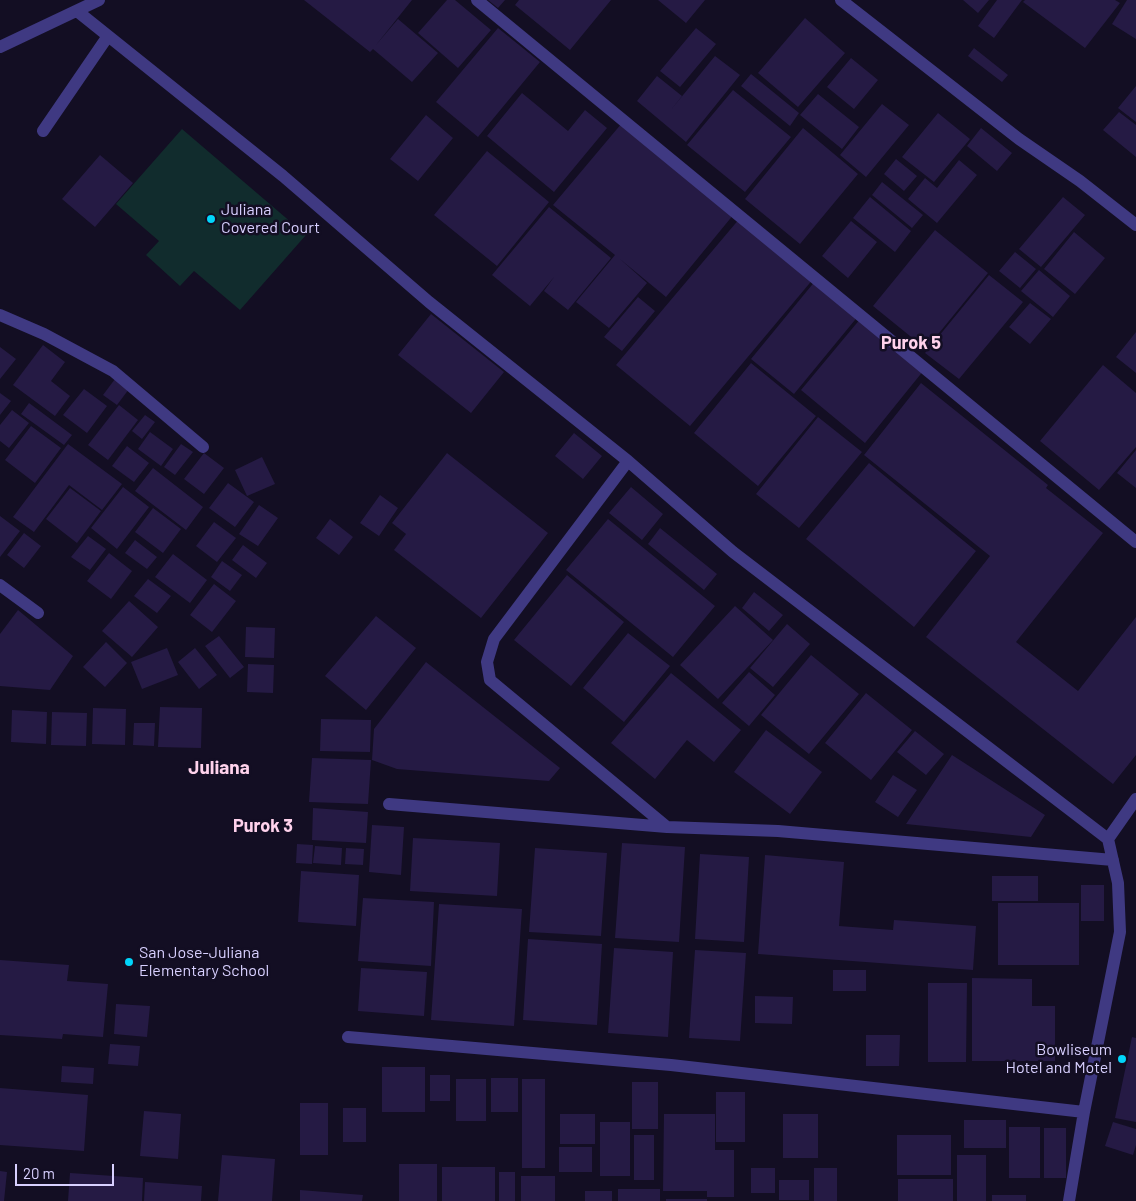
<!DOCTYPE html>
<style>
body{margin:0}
#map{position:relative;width:1136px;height:1201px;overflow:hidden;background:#130e23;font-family:Barlow,sans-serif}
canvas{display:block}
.scale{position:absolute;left:15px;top:1164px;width:99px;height:22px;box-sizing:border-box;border:2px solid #d8d0ff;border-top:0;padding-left:6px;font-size:15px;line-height:18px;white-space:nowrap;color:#d8d0ff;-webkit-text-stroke:4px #130e23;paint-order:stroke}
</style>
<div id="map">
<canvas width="1136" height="1201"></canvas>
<div class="scale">20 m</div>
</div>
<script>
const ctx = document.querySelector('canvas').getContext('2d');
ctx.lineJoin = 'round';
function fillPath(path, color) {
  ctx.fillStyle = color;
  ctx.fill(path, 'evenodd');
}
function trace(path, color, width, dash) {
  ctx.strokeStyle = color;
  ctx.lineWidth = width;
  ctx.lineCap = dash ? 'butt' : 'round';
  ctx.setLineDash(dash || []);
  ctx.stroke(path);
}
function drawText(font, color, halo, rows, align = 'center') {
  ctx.font = font + ' Barlow,sans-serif';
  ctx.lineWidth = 5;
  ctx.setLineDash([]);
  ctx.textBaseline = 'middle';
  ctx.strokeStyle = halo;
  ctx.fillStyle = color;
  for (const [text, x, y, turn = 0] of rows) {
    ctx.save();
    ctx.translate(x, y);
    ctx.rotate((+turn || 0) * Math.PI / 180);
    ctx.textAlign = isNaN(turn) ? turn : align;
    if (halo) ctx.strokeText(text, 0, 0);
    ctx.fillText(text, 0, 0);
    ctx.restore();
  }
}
const green = new Path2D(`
 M182,129L306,235L240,310L194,271L180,286L146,255L159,241L116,204Z`);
const building = new Path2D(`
 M304,0H412L376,45L398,19L438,53L412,82L373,49L370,52Z
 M447,0H455L491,30L458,68L418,33Z
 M488,0H505L498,8Z
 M519,0H611L570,50L515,5Z
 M658,0H705L686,23Z
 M963,0H989L978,13Z
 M997,0H1022L994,38L978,26Z
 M1025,0H1115L1120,3L1085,48L1023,2Z
 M1127,0H1136V39L1112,24Z
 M805,18L845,53L798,107L758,73Z
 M498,28L540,62L478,137L436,102Z
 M696,28L716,44L680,87L660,71Z
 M974,48L1008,75L1002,82L968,56Z
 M715,56L740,75L686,142L637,101L657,76L682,96L670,111Z
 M851,58L878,80L854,109L827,87Z
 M751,74L799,113L790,126L741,86Z
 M1136,86V122L1118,108Z
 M733,90L791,137L745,192L687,145Z
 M522,93L568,131L585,110L607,128L554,192L487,136Z
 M818,94L859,127L842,149L800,115Z
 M882,104L909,125L866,177L840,155Z
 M1119,112L1136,125V157L1103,130Z
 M938,113L970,139L934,182L902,157Z
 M426,115L453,138L418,181L390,159Z
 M622,123L734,214L666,297L620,259L647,283L609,328L576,302L615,255L553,205Z
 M803,128L858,174L800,244L745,199Z
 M981,128L1012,153L997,171L967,146Z
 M487,151L549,202L497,266L434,215Z
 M100,155L133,183L95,227L62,199Z
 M896,159L917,176L904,191L884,174Z
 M959,160L977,175L937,223L908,199L925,178L937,188Z
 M882,182L923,215L912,228L872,195Z
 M870,197L911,231L895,252L853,218Z
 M1063,197L1085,215L1041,267L1019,249Z
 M549,207L611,258L568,310L544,291L554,277L530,306L492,275Z
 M740,218L814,278L690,426L616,365Z
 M851,221L877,242L848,278L822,256Z
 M935,230L988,273L926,349L873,306Z
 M1074,232L1105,258L1075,294L1044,269Z
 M1015,252L1036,269L1020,288L999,271Z
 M1039,270L1070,296L1053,317L1021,291Z
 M989,275L1023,302L959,379L925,353Z
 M816,280L859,315L794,394L751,359Z
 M638,297L655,311L622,351L604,337Z
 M1030,303L1051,319L1030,344L1009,327Z
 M431,314L504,372L471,413L398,355Z
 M861,318L924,370L865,443L801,390Z
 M1136,332V373L1116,357Z
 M43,345L65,362L51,381L70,396L55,416L13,385Z
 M0,347L16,359L0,379Z
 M751,363L816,416L758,486L694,433Z
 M1103,365L1136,393V447L1099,490L1040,441Z
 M115,379L129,389L117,405L103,395Z
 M921,383L1048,485L1046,488L1103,533L1016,642L1078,691L1136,617V755L1113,784L926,637L990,556L864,455Z
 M84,389L107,406L87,433L63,415Z
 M0,393L11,401L0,415Z
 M29,403L72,435L64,445L21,414Z
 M119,405L138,420L108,460L88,445Z
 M12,410L29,423L9,448L0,441V425Z
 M145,415L155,422L142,439L132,431Z
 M818,417L862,452L799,528L756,494Z
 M31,426L61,448L35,483L5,460Z
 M150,432L173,449L161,466L138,449Z
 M574,433L602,456L583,479L555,456Z
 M68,444L122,484L102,510L69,485L34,532L13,517Z
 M181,444L193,452L175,475L164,467Z
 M127,446L149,463L134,482L112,466Z
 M1136,450V488L1117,473Z
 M204,453L224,468L204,494L184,479Z
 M447,453L548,533L481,618L394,550L406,534L392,523Z
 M262,457L275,484L247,496L235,470Z
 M869,463L976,551L914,627L806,539Z
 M153,468L203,507L186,530L135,491Z
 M228,483L254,502L235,527L209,508Z
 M123,487L149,507L117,549L91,528Z
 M631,487L663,514L642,540L609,513Z
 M70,488L101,511L77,543L46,519Z
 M380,495L398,508L379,536L360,523Z
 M259,505L278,518L258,546L239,534Z
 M153,508L181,529L163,553L135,532Z
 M0,516L20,531L0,557Z
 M330,519L353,537L339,555L316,538Z
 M608,519L715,606L673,657L566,570Z
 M214,522L236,538L217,562L196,546Z
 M660,528L717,574L704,590L648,544Z
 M24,533L41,546L24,568L7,555Z
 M88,536L106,549L90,570L71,557Z
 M135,540L157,557L147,569L125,553Z
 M243,545L267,563L256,578L232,560Z
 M109,553L132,571L111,599L87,581Z
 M173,554L207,580L190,603L155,577Z
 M222,561L242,575L230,591L211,577Z
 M567,575L624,622L571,686L514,640Z
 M148,579L171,596L157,613L134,596Z
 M214,584L236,601L212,632L190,615Z
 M754,592L783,615L769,631L742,608Z
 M129,601L158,627L132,657L102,631Z
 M735,606L773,640L718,699L680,665Z
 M18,610L73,656L50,690L0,686V634Z
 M376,616L416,648L366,710L325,676Z
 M787,624L810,644L773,687L750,668Z
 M246,627L275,628L274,658L245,657Z
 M628,633L670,666L624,722L583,688Z
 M219,636L244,667L230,678L205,646Z
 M106,642L127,663L105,687L83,667Z
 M167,648L178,675L142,689L131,662Z
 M195,648L217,675L199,689L178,662Z
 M811,655L859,694L809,754L761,715Z
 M426,662L560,768L549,781L397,769L372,760L374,729Z
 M248,664L274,665L273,693L247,692Z
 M749,672L775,695L749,726L722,703Z
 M671,673L741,730L714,762L687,740L655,779L611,743Z
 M866,693L912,730L871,780L825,743Z
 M160,707L202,708L201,748L158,747Z
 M93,708L126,709L125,745L92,744Z
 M12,710L47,712L46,744L11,742Z
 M52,712L87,713L86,746L51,745Z
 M321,719L371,720L370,752L320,751Z
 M134,723H155L154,746L133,745Z
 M766,730L822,772L790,814L734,772Z
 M915,731L944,754L926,775L897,752Z
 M952,755L1045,815L1031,837L906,824Z
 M312,758L371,760L368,804L309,802Z
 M893,775L917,790L898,817L875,802Z
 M313,808L368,812L366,843L312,840Z
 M372,825L404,827L401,875L369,872Z
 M413,838L500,843L497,896L410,891Z
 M622,843L685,847L679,942L615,938Z
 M297,844L313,845L312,864L296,863Z
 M315,846L342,848L341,865L313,863Z
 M346,848L364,849L363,865L345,864Z
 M535,848L607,853L601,936L529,932Z
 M700,854L749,857L744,942L695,939Z
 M765,855L844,862L839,926L893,930L894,920L976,926L973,970L758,954Z
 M301,871L359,875L356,926L298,922Z
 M992,876H1038V901H992Z
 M1081,885H1104V921H1081Z
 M363,898L434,902L431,966L358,961Z
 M998,903H1079V965H998Z
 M439,904L522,909L514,1026L431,1020Z
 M528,939L602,944L597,1025L523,1020Z
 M614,948L673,952L668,1037L608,1033Z
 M695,950L746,953L740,1041L689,1038Z
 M0,960L69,965L67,981L108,984L103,1037L63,1034L62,1039L0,1035Z
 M361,968L427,972L424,1016L358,1011Z
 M833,970H866V991H833Z
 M972,978L1032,979V1006H1055V1061H972Z
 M928,983H967L966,1062H928Z
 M755,996L793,997L792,1024L755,1023Z
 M116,1004L150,1006L147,1037L114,1034Z
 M866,1035H900L899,1066H866Z
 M1132,1037L1136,1038V1122L1115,1118Z
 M110,1044L140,1046L138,1066L108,1064Z
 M62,1066L94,1068L93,1084L61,1082Z
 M382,1067H425V1112H382Z
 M430,1075H450V1101H430Z
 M491,1078H518V1112H491Z
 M456,1079H486V1121H456Z
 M522,1079H545V1168H522Z
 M632,1082H658V1129H632Z
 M0,1088L88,1095L84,1151L0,1145Z
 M716,1092H745V1142H716Z
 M300,1103H328V1155H300Z
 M343,1108H366V1142H343Z
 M144,1111L181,1114L178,1159L140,1156Z
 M560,1114H595V1144H560Z
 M664,1114H715V1150H734V1197H707V1191H663Z
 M783,1114H818V1158H783Z
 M964,1120H1006V1148H964Z
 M600,1122H630V1176H600Z
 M1113,1122L1136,1129V1145L1133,1155L1105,1146Z
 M1009,1127H1040V1178H1009Z
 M1044,1128H1066V1178H1044Z
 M634,1135H654V1180H634Z
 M897,1135H951V1175H897Z
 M559,1147H592V1172H559Z
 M222,1155L275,1159L272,1201H218Z
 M957,1155H986V1201H957Z
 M399,1164H437V1201H399Z
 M442,1167H495V1201H442Z
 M751,1168H775V1193H751Z
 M814,1168H837V1201H814Z
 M0,1171L7,1172L4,1201H0Z
 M499,1172H515V1201H499Z
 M70,1173L143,1178L142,1201H68Z
 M521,1176H555V1201H521Z
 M898,1179H953V1201H898Z
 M779,1180H809V1200H779Z
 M145,1182L202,1186L201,1201H144Z
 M618,1189H660V1201H618Z
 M300,1190L363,1195L362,1201H300Z
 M585,1191H612V1201H585Z
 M992,1195H1026V1201H992Z
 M666,1199H707V1201H666Z`);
const minor = new Path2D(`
 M477,0L1136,542
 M841,0L1019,139L1080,181L1136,225
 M77,11L283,176L429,302L628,461L733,552L1108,839L1118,883L1120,932L1084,1112L1069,1201
 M0,47L99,0
 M43,131L108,36
 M0,315L44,334L113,371L203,447
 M628,461L494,639L487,662L490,680L667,827
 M0,585L38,613
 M389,804L667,827L778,831L1113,860
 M1108,839L1136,799
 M348,1037L671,1065L1084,1112`);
const markers = [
 [211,219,5,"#01d5fa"],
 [129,962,5,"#01d5fa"],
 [1122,1059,5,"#01d5fa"]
];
const poiNames = [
 ["Juliana",221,210],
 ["Covered Court",221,228],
 ["San Jose-Juliana",139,953],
 ["Elementary School",139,971],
 ["Bowliseum",1112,1050,"right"],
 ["Hotel and Motel",1112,1068,"right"]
];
const neighbourhoodNames = [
 ["Purok 5",911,343],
 ["Purok 3",263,826]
];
const quarterNames = [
 ["Juliana",219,768]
];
fillPath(green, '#112c2d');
fillPath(building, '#251a44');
trace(minor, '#3f3982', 12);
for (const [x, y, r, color] of markers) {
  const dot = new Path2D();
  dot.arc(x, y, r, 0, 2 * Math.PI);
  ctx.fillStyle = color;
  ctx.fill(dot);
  trace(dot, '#130e23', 2);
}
drawText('16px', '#d8d0ff', '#130e23', poiNames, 'left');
drawText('bold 18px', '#ffd2ec', '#130e23', neighbourhoodNames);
drawText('bold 19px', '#ffd2ec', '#130e23', quarterNames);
</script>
